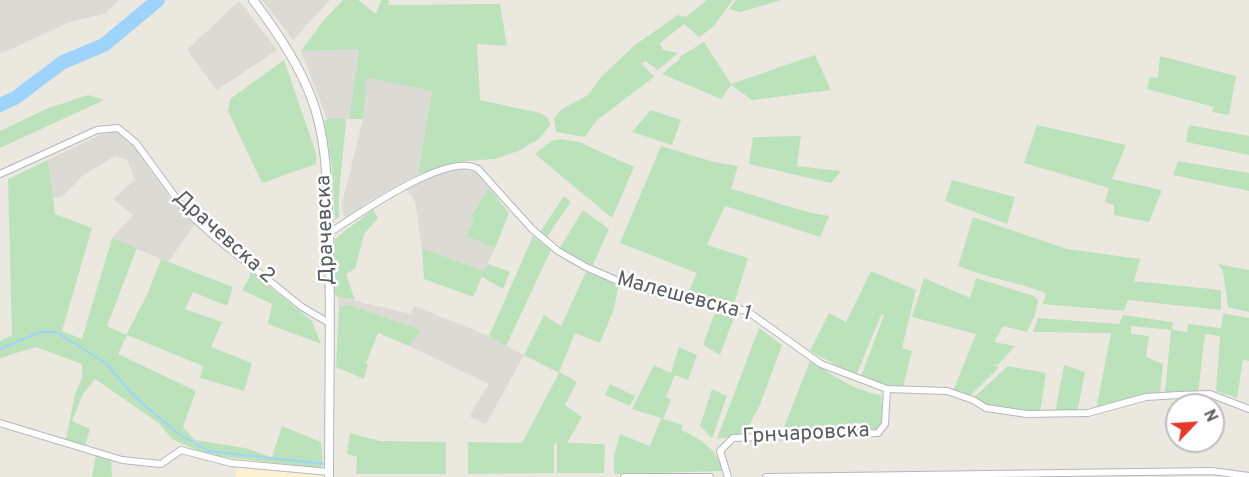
<!DOCTYPE html>
<meta charset="utf-8">
<style>
body{margin:0}
#map{position:relative;width:1249px;height:477px;overflow:hidden;background:#ebe8df;font-family:Overpass,sans-serif}
canvas{display:block}
.north{position:absolute;left:1165px;top:393px;width:60px;height:60px;box-sizing:border-box;background:#fff;border:2px solid #bcbebf;border-radius:50%;rotate:65deg;font-size:16px;font-weight:700;line-height:24px;text-align:center;color:#585c60}
.north::after{content:'';display:block;margin:auto;width:21px;height:27px;background:#e23a2e;clip-path:polygon(50% 0,100% 100%,50% 72%,0 100%)}
</style>
<div id="map">
<canvas width="1249" height="477"></canvas>
<div class="north">N</div>
</div>
<script>
const ctx = document.querySelector('canvas').getContext('2d');
ctx.lineJoin = 'round';
function fillPath(path, color) {
  ctx.fillStyle = color;
  ctx.fill(path, 'evenodd');
}
function trace(path, color, width, dash) {
  ctx.strokeStyle = color;
  ctx.lineWidth = width;
  ctx.lineCap = dash ? 'butt' : 'round';
  ctx.setLineDash(dash || []);
  ctx.stroke(path);
}
function drawText(font, color, halo, rows, align = 'center') {
  ctx.font = font + ' Overpass,sans-serif';
  ctx.lineWidth = 5;
  ctx.setLineDash([]);
  ctx.textBaseline = 'middle';
  ctx.strokeStyle = halo;
  ctx.fillStyle = color;
  for (const [text, x, y, turn = 0] of rows) {
    ctx.save();
    ctx.translate(x, y);
    ctx.rotate((+turn || 0) * Math.PI / 180);
    ctx.textAlign = isNaN(turn) ? turn : align;
    if (halo) ctx.strokeText(text, 0, 0);
    ctx.fillText(text, 0, 0);
    ctx.restore();
  }
}
const commercial = new Path2D(`
 M237,459L325,468V477H236Z`);
const industrial = new Path2D(`
 M0,0H119L104,14L70,22L0,54Z
 M262,0H330L293,40Z
 M239,1L277,50L217,90L187,50Z
 M359,49L349,119H327L301,51Z
 M367,78L432,91L418,174L369,201L349,217H344L342,204L363,119Z
 M110,130L120,131L137,151L175,205L195,224L168,262L112,238L133,215L113,199L135,180L127,160L115,156L82,176L62,197L52,198L48,160Z
 M454,170L474,171L489,188L470,217L474,220L466,236L495,248L484,271L422,248L415,201L404,186L431,173Z
 M338,297L411,314L414,306L489,336L524,355L486,424L469,416L489,384L409,346L420,330L350,305L339,306Z`);
const green = new Path2D(`
 M343,0H358L376,14L381,0H389L388,5L500,4L507,46L477,44L480,100L540,113L548,118L550,125L539,139L518,151L495,159L466,161L418,174L432,91L367,78L363,119H349L359,49L301,51L324,20Z
 M707,0H733L713,27L699,37L684,24L660,43L663,50L678,53L658,70L645,61L642,64L654,77L596,121L585,137L556,132L554,118L562,109L588,95L601,77L635,45L678,15L686,17Z
 M736,0H782L740,12L729,9Z
 M704,42L731,84L815,55L831,90L752,100L731,85L721,99L662,74L681,58L679,57Z
 M1160,56L1236,76L1229,115L1212,112L1214,107L1147,89L1150,77L1158,78Z
 M284,60L316,153V164L262,183L228,111L230,99Z
 M88,95L104,100L0,148V131L46,109Z
 M651,110L681,120L672,145L632,132Z
 M327,119H346C344,152 338,184 339,217L335,219L332,167L324,121Z
 M1037,125L1126,145L1112,179L1162,190L1149,222L1114,215V205L1105,202L1109,188L1024,163Z
 M1189,125L1249,136V155L1186,142Z
 M801,136L797,166L841,171L831,183L749,164L753,137Z
 M562,139L579,142L634,167L612,218L535,154L551,141Z
 M661,146L714,162L738,166L731,189C765,197 794,211 829,216L820,237L725,206L707,245L748,258L734,304L686,297L697,273L620,243Z
 M48,160L55,214L92,228L62,331L82,339L112,238L137,248L107,326L126,335L148,293L161,259L233,287L227,306L193,292L185,309L222,322L211,347L252,363L244,391L200,378L203,366L127,335L118,354L196,391L183,427L195,440L245,448L272,457L282,426L321,442L323,465L320,468L207,455L172,439L160,424L95,379L83,394L72,421L90,429L85,446L66,439L75,394L82,378V364L36,347L0,358V341L12,335L8,179Z
 M1178,161L1249,173V191L1173,175Z
 M952,180L1015,197L1007,224L945,201Z
 M489,188L509,213L495,248L466,236L474,220L470,218Z
 M564,196L571,202L546,238L540,232Z
 M373,209L378,218L364,234L355,269L346,274L355,300L338,297L334,293L335,239Z
 M583,210L609,229L592,267L559,249Z
 M973,217L1067,249L1140,259L1134,281L1221,290V310L1128,300L1124,311L1043,304L1046,293C1017,282 987,278 958,266Z
 M533,236L551,250L506,346L489,336Z
 M422,248L484,271L488,264L510,272L503,289L482,277L473,297L424,279Z
 M1218,264L1249,270V312L1228,307L1223,271Z
 M250,271L312,321L321,344L268,324L272,304L242,290L250,277Z
 M871,271L916,290L902,348L912,351L903,387L873,384L860,379L884,315H881L856,376L810,351L829,313L846,322Z
 M586,272L619,284L614,309L600,343L575,333L559,372L577,382L565,405L582,417L567,443L605,444L604,473H557V443L554,444V473L468,474V442L522,443L559,373L524,355L544,315L561,326Z
 M924,278L970,298L976,278L1034,296L1038,300L1035,315L1027,332L1003,326L994,342L1015,346L998,365L992,364L999,367L969,397L953,391L976,334L912,317Z
 M350,305L421,330L409,346L378,333L366,363L368,364L364,379L336,367L339,306Z
 M715,312L734,317L720,355L703,345Z
 M1223,313L1249,318V361L1243,360L1237,398L1216,391L1220,336L1205,334L1198,393L1165,392L1171,330L1131,326V334L1149,336L1146,357L1163,364L1160,394L1096,410L1111,333L1033,332L1038,318L1119,324L1123,315L1173,322L1172,330L1187,332L1188,324L1221,328Z
 M759,328L782,345L760,405L744,435L717,439Z
 M679,347L697,355L688,380L675,375L666,397L671,400L663,419L683,425L681,430C703,440 715,448 724,471L614,474V456L620,434L650,446L661,418L632,409L654,365L671,373Z
 M810,361C833,375 854,391 881,395L883,421L880,430L865,434L781,435Z
 M1064,365L1085,372L1077,413H1055Z
 M1008,366L1046,373L1040,413L985,405L972,399Z
 M610,384L635,396L630,406L605,395Z
 M712,389L727,396L712,438L700,426Z
 M350,433L380,441L446,442V474H356L357,457L347,454Z
 M96,454L111,460L112,477H92Z`);
const stream = new Path2D(`
 M0,349L40,332H56L106,363L133,395L176,432L208,451L323,464`);
const river = new Path2D(`
 M0,105L15,98L63,62L104,45L158,0`);
const minor = new Path2D(`
 M0,174L97,130L118,128L136,143L185,210L217,239L302,307L329,323
 M329,233C356,216 448,150 478,169L532,229L558,251L586,267L618,281L661,294L747,311L821,364L887,389L947,391L973,400L986,408L1027,414L1088,413L1146,397L1178,395L1210,394L1249,409
 M0,423L122,460L161,464L181,450L231,463L329,472
 M624,477H710
 M728,477L720,451L733,438L878,433L885,424L887,389
 M766,477L1212,471L1249,476`);
const secondary = new Path2D(`
 M253,0C275,29 298,62 311,97C328,140 327,191 329,236C331,316 329,397 329,477`);
const streetNames = [
 ["Драчевска",327,230,-92],
 ["Драчевска 2",223,238,42],
 ["Малешевска 1",684,298,15],
 ["Грнчаровска",806,435,-3]
];
fillPath(commercial, '#fcf2d3');
fillPath(industrial, '#dcdad4');
fillPath(green, '#bce2bc');
trace(stream, '#9ed4fc', 2);
trace(river, '#9ed4fc', 14);
trace(minor, '#b5b7bc', 8);
trace(secondary, '#b3b6bc', 10);
trace(minor, '#fff', 6);
trace(secondary, '#fff', 8);
drawText('21px', '#585c60', '#fff', streetNames);
</script>
